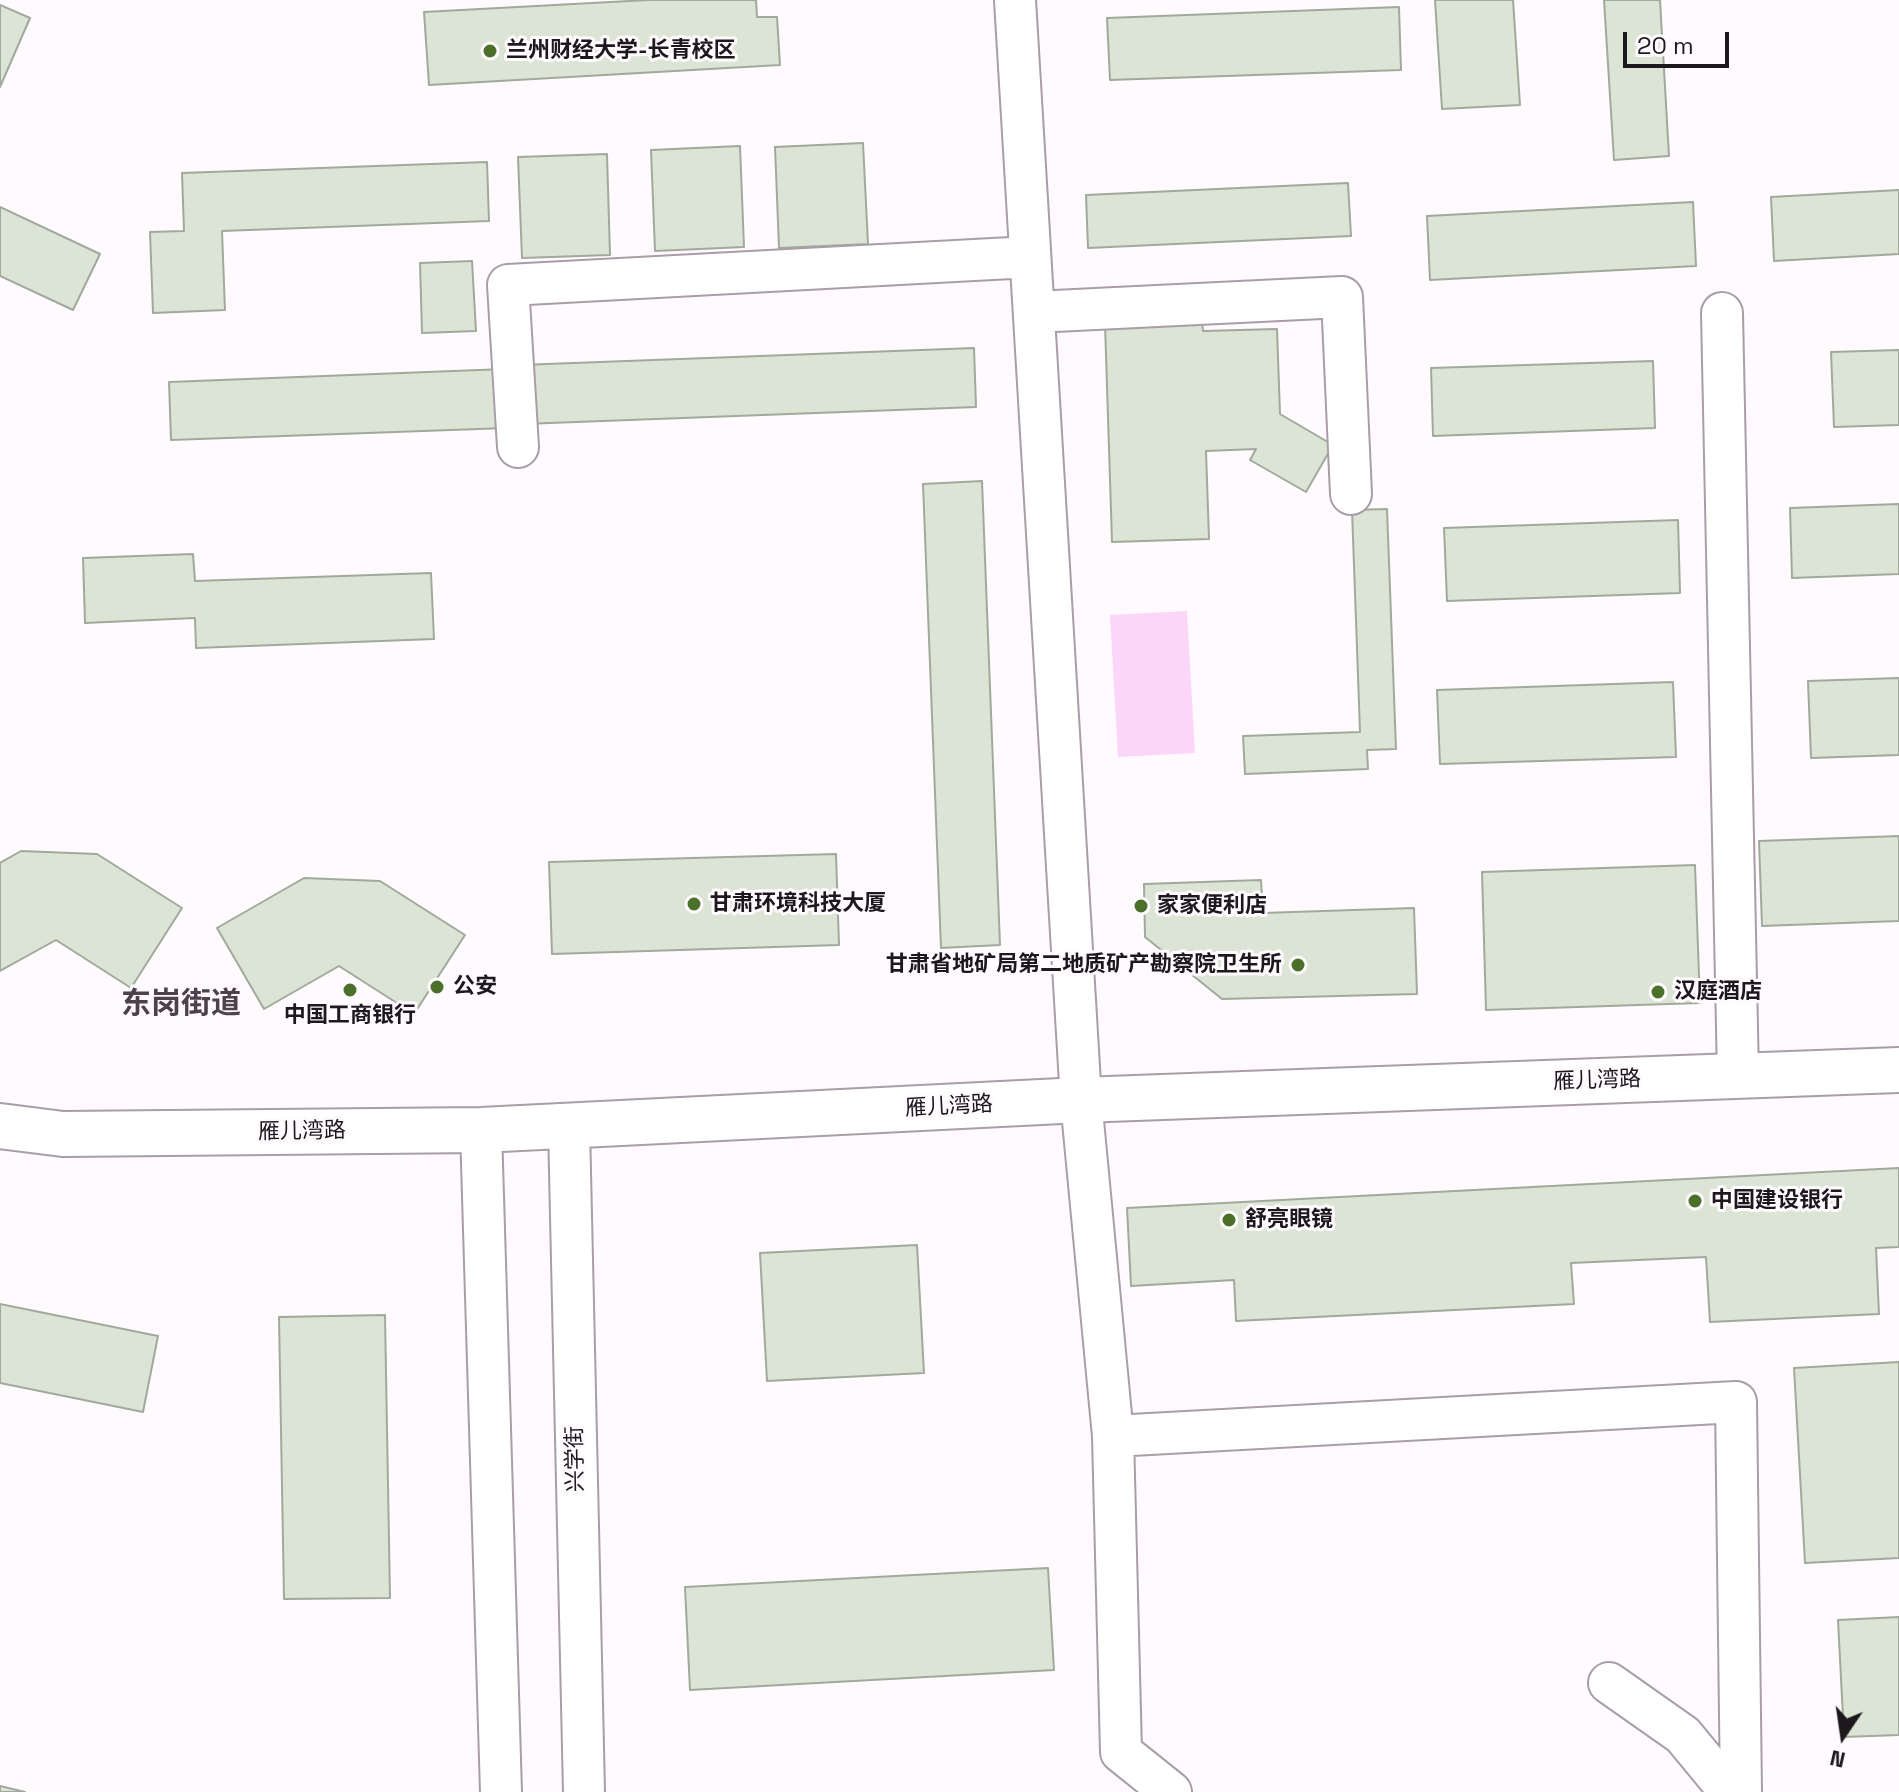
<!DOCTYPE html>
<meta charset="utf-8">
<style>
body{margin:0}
#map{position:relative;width:1899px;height:1792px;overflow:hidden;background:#fffafe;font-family:"Space Grotesk",sans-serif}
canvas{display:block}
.north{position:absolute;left:1803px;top:1696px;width:80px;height:80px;-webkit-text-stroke:6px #fffafe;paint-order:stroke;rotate:193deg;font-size:22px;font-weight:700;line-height:32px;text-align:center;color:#1d181c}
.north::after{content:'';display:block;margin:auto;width:28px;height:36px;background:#1d181c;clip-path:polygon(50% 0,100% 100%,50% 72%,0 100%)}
.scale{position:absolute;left:1623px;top:32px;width:106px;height:36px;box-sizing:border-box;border:4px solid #1d181c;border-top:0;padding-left:10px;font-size:24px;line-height:28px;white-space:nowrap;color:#1d181c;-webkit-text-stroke:6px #fffafe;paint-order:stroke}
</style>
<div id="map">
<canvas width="1899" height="1792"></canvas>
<div class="north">N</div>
<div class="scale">20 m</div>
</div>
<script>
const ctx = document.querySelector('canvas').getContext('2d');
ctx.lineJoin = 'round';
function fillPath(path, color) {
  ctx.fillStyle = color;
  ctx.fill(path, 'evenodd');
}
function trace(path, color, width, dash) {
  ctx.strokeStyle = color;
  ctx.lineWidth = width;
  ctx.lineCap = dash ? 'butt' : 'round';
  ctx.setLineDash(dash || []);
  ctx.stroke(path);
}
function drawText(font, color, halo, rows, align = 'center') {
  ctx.font = font + ' "Space Grotesk","Noto Sans SC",sans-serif';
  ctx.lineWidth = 6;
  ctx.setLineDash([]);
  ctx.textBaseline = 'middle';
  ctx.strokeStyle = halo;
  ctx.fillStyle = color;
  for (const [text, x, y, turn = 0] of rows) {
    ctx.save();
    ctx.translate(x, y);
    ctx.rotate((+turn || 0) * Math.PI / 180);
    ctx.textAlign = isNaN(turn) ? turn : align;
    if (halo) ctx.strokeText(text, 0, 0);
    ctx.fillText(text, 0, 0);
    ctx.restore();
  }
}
const green = new Path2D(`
 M1187,611L1195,753L1118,757L1110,615Z`);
const building = new Path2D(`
 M648,0H756L757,17H777L780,65L429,85L424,12Z
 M1435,0H1513L1520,105L1442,109Z
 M1604,0H1660L1669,156L1614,160Z
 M0,5L30,18L0,87Z
 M1399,7L1401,70L1110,80L1107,18Z
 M863,143L868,244L779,248L775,147Z
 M740,146L744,247L655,251L651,150Z
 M607,154L610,255L522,258L518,157Z
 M487,162L489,221L222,231L225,310L153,313L150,232L184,231L182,173Z
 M1348,183L1351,236L1088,248L1086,195Z
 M1899,190V254L1774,261L1771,197Z
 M1693,202L1696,266L1430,280L1427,216Z
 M0,207L100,254L73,310L0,276Z
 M472,261L476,331L422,333L420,263Z
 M1202,322L1203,331L1277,329L1280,414L1333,445L1306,492L1250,460L1256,449L1206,451L1209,539L1112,542L1105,324Z
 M974,348L976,407L523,424L520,365Z
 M1899,350V425L1834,427L1831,352Z
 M1653,361L1655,428L1433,436L1431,368Z
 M505,369L507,428L171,440L169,382Z
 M982,481L1000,945L941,948L923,484Z
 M1899,504V574L1792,578L1790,508Z
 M1387,509L1396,749L1367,750L1368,769L1245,774L1243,736L1360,732L1352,510Z
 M1678,520L1680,593L1447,601L1444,528Z
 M193,554L195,581L431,573L434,639L196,648L195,618L85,623L83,558Z
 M1899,678V755L1811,758L1808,681Z
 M1673,682L1676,757L1440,764L1437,690Z
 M1899,836V921L1762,926L1759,841Z
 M21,851L97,854L182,908L131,988L56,940L0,971V863Z
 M836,854L839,945L552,954L549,862Z
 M1695,865L1700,1003L1486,1010L1482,872Z
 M304,878L380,881L465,935L414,1014L339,966L264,1009L217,928Z
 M1261,880L1263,913L1414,908L1417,994L1222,999L1145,937L1144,884Z
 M1899,1168V1247L1876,1248L1879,1314L1710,1322L1706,1257L1571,1263L1574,1304L1236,1321L1234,1280L1131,1286L1127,1208Z
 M917,1245L924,1373L767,1381L760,1253Z
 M0,1304L158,1336L143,1412L0,1383Z
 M385,1315L390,1598L284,1599L279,1317Z
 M1899,1362V1558L1805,1563L1794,1368Z
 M1048,1568L1054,1670L690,1690L685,1587Z
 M1899,1617V1735L1844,1737L1838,1620Z
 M0,1786L25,1792H0Z`);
const minor = new Path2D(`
 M1015,0L1081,1100L1113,1436L1121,1752L1171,1792
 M1034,312L1342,297L1351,494
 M1722,313L1738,1076
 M518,447L508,285L1030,257
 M569,1127L584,1792
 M481,1130L501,1792
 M1113,1436L1736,1402L1741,1792
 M1609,1683L1683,1735L1730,1792`);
const major = new Path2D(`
 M0,1126L63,1134L481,1130L1081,1100L1899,1070`);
const markers = [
 [490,51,8,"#4b702a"],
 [694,904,8,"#4b702a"],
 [1141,906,8,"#4b702a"],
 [1298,965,8,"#4b702a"],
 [437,987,8,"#4b702a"],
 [350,990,8,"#4b702a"],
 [1658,992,8,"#4b702a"],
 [1695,1201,8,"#4b702a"],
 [1229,1220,8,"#4b702a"]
];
const poiNames = [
 ["兰州财经大学-长青校区",506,51],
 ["甘肃环境科技大厦",710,904],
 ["家家便利店",1157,906],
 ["甘肃省地矿局第二地质矿产勘察院卫生所",1282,965,"right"],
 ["公安",453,987],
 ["汉庭酒店",1674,992],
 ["中国工商银行",350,1016,"center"],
 ["中国建设银行",1711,1201],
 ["舒亮眼镜",1245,1220]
];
const streetNames = [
 ["雁儿湾路",1597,1081,-2],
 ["雁儿湾路",949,1107,-3],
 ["雁儿湾路",302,1132,-1],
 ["兴学街",576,1459,-91]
];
const districtNames = [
 ["东岗街道",181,1005]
];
fillPath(green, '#fcd6f8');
fillPath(building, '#dce4d6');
trace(building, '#a1a99c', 2);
trace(minor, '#a99da7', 44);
trace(major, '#a99da7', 48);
trace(minor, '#fff', 40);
trace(major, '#fff', 44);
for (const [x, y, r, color] of markers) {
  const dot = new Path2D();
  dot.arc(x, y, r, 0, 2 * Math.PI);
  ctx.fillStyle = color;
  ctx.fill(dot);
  trace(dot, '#fffafe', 3);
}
drawText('bold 22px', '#1d181c', '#fffafe', poiNames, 'left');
drawText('22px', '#1d181c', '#fffafe', streetNames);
drawText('bold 30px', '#4c424b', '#fffafe', districtNames);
</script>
